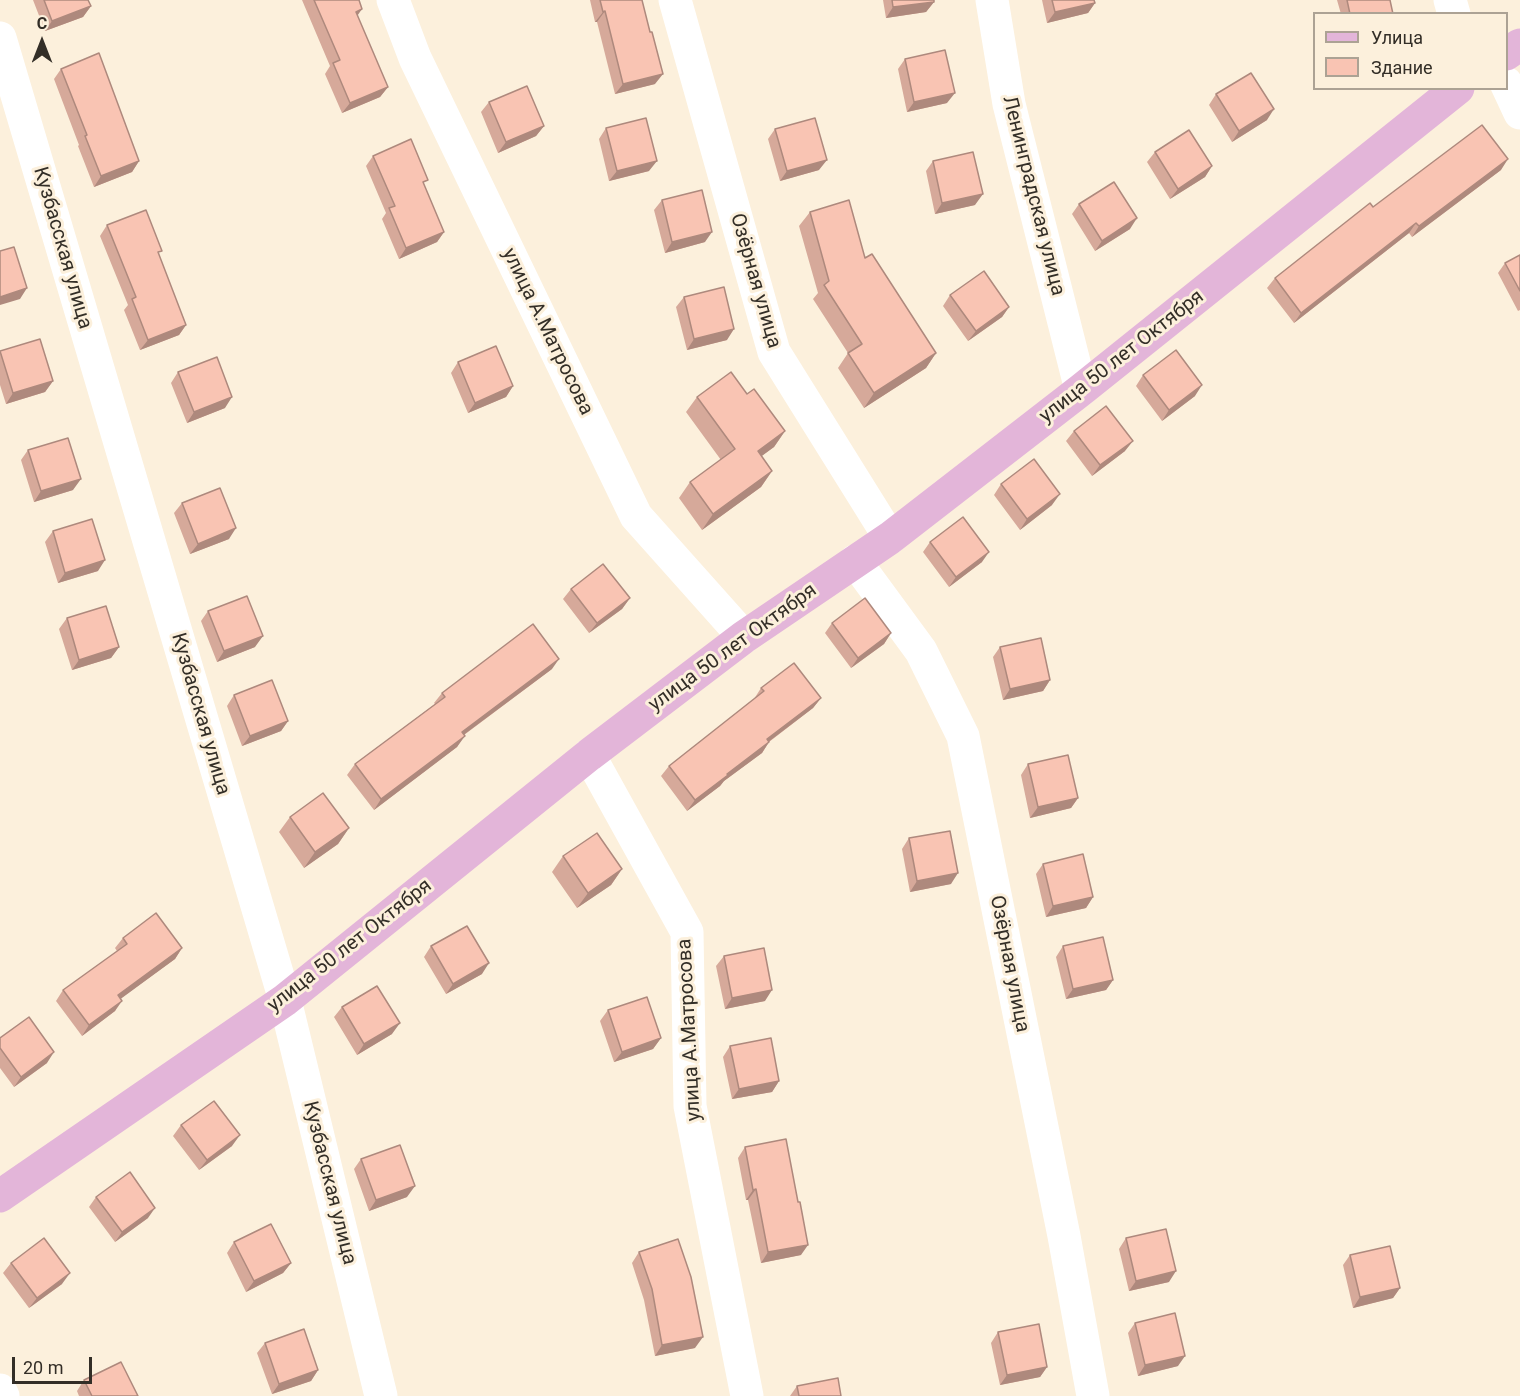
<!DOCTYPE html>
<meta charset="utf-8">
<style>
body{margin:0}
#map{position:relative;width:1520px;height:1396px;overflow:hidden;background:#fcf0dc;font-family:Roboto,sans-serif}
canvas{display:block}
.legend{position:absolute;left:1313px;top:12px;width:195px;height:78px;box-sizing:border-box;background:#fcf0dc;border:2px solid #aca294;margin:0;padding:8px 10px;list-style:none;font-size:18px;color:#332e27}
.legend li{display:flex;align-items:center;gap:12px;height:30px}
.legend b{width:30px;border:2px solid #aca294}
.north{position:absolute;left:12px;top:12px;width:60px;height:60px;-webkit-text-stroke:4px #fcf0dc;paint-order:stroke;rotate:0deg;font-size:16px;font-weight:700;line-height:24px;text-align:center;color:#332e27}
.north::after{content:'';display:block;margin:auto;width:21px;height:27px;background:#332e27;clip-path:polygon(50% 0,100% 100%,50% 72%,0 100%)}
.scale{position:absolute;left:12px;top:1357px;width:80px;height:27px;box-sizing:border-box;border:3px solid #332e27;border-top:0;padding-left:8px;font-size:18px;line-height:21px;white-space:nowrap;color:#332e27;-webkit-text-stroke:4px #fcf0dc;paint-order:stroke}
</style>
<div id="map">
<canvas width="1520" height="1396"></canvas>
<ul class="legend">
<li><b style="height:8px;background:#e3b5d9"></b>Улица</li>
<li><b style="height:16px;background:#f9c4b3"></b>Здание</li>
</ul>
<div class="north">С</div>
<div class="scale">20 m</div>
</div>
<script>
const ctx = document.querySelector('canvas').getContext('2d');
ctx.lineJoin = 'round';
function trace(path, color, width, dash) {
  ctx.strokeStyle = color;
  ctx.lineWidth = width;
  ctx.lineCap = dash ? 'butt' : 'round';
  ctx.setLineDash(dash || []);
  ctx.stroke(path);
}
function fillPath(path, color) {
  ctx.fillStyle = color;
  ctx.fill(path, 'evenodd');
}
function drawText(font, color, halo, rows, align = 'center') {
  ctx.font = font + ' Roboto,sans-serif';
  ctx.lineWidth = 6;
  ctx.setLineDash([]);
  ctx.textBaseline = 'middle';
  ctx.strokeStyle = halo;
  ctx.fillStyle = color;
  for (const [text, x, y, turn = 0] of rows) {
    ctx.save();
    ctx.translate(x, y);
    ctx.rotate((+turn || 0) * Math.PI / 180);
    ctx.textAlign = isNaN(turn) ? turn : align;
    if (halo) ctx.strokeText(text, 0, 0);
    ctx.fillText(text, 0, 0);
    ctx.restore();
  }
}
const minor = new Path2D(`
 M393,0L415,58L636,516L744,637
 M675,0L774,352L890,538
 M992,0L1009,104L1081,390
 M1450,0L1454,14
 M0,38L285,1000L381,1396
 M1506,83L1520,113
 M855,561L921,651L963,736L1064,1236L1093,1396
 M589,755L687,932L690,1106L747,1396
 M0,1390L3,1396`);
const major = new Path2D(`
 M1506,54L1520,45
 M0,1196L285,1000L589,755L744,637L890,538L1081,390L1458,88`);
const wall = new Path2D(`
 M33,0H88L91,6L83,17L45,31Z
 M302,0H359L357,16L388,87L380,97L342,113L325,74L330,66Z
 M590,0H642L650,32L655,84L615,94L597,22H595Z
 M883,0H934V2L926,12L886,18Z
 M1042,0H1094L1095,3L1088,13L1047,23Z
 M1337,0H1390L1393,14H1341Z
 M905,59L947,103L907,112L898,69Z
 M61,69L139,161L132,172L94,187L78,146L79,145L54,79Z
 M1216,94L1267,120L1232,142L1209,105Z
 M489,102L544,126L536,136L498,153L481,112Z
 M606,128L649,171L609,181L599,139Z
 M775,129L819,170L780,181L768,139Z
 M1155,152L1212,166L1205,177L1170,199L1147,162Z
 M373,156L424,185L444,232L437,242L399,259L382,219L386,213L366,166Z
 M933,161L975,205L935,214L926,171Z
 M1501,170L1412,237L1409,233L1294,323L1267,288L1275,278L1373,207Z
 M662,200L705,242L665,253L654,210Z
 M1079,204L1130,229L1095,251L1072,214Z
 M810,212L865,258L936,353L926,368L864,408L838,368L848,353L813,299L818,293L799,226Z
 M107,225L159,255L186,325L179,335L140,350L124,310L128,305L100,236Z
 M1520,255V310L1518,311L1498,273L1505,263Z
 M950,295L1009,307L1002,317L968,341L943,306Z
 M684,297L727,340L687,350L676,307Z
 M0,351L53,381L45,392L6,404L0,385Z
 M458,362L513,386L506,397L468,413L451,373Z
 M178,372L225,408L187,423L171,383Z
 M1143,375L1195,396L1162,421L1136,386Z
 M697,397L785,431L774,447L761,456L772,471L761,487L702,530L679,498L690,482L721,460L686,412Z
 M1074,431L1125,451L1092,476L1066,441Z
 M28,450L73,490L34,502L21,460Z
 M1001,484L1052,505L1020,530L994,495Z
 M182,503L229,539L190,554L174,513Z
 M53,531L98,571L58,583L45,542Z
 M930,542L982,562L949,587L923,552Z
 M571,589L630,598L622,609L589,633L563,599Z
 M208,611L255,647L217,662L201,621Z
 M67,618L119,647L111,658L72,670L59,629Z
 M832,623L891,633L884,644L851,668L825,633Z
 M1000,647L1050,680L1043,691L1003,700L993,657Z
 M552,669L464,735L457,747L374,810L347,775L355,764L435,704L434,703L442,693Z
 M761,688L821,698L813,708L769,742L762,753L724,781L720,786L687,811L661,776L669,766L754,699Z
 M234,695L288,721L281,731L242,746L227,706Z
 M1028,764L1078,798L1071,808L1030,818L1021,775Z
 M290,817L349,828L338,844L304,868L279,832Z
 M909,838L951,884L910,892L902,849Z
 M563,856L622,869L611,885L577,908L552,872Z
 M1043,864L1093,897L1086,908L1046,917L1036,874Z
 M123,938L182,948L175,959L121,998L115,1011L82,1036L56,1001L63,990L117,951L115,948Z
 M431,946L482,974L446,994L424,957Z
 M1063,946L1113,980L1106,990L1066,999L1056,957Z
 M724,956L765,1001L725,1009L716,966Z
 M342,1007L392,1034L357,1055L334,1017Z
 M608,1010L661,1038L653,1049L614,1062L600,1021Z
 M0,1038L47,1063L14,1087L0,1068Z
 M730,1046L779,1081L772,1092L732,1099L723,1057Z
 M181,1125L232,1146L199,1170L173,1136Z
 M745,1147L801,1255L761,1263L748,1200H746L738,1158Z
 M361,1159L407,1197L369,1211L354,1169Z
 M96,1197L148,1218L115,1242L89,1207Z
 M1126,1238L1169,1282L1129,1291L1119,1249Z
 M234,1242L291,1263L283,1273L246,1292L227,1253Z
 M639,1252L695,1348L655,1356L644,1300L632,1263Z
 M1350,1255L1400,1288L1393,1298L1353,1308L1343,1265Z
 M11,1263L62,1284L29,1308L3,1273Z
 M1135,1323L1178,1366L1138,1376L1128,1333Z
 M998,1332L1047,1367L1040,1377L1000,1385L991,1343Z
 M265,1343L318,1370L311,1381L272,1394L257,1353Z
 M84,1380L138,1396H79L77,1391Z
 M797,1386L841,1396H790Z`);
const shadedWall = new Path2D(`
 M934,2L926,12L886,18L893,7Z
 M1095,3L1088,13L1047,23L1055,12Z
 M91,6L83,17L45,31L52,21Z
 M362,9L355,19L356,12Z
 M605,11L597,22H595L603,12Z
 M663,74L655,84L615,94L623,84Z
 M388,87L380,97L342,113L350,103Z
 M955,93L947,103L907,112L914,102Z
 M1274,109L1267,120L1232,142L1239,131Z
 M544,126L536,136L498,153L506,142Z
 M1508,159L1501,170L1412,237L1419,226Z
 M827,160L819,170L780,181L787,171Z
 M139,161L132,172L94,187L101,176Z
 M657,161L649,171L609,181L617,171Z
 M1212,166L1205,177L1170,199L1178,189Z
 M983,194L975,205L935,214L942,203Z
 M1137,218L1130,229L1095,251L1102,241Z
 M1416,223L1409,233L1294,323L1301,313Z
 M444,232L437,242L399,259L406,248Z
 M712,232L705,242L665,253L672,242Z
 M27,288L20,299L0,305V297Z
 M1009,307L1002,317L968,341L976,331Z
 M186,325L179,335L140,350L148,340Z
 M734,329L727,340L687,350L694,339Z
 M936,353L926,368L864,408L874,393Z
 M53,381L45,392L6,404L13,393Z
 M1202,385L1195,396L1162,421L1169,410Z
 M513,386L506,397L468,413L475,403Z
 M232,397L225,408L187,423L194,412Z
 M785,431L774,447L747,467L758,451Z
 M1133,441L1125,451L1092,476L1100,465Z
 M772,471L761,487L702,530L713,514Z
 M81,479L73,490L34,502L41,491Z
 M1060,494L1052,505L1020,530L1027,519Z
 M236,528L229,539L190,554L198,544Z
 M989,552L982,562L949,587L956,577Z
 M105,560L98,571L58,583L65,573Z
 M630,598L622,609L589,633L597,623Z
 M891,633L884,644L851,668L858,658Z
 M263,636L255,647L217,662L224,651Z
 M119,647L111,658L72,670L79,660Z
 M559,659L552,669L454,742L462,732Z
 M1050,680L1043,691L1003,700L1010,689Z
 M821,698L813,708L759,749L767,739Z
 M288,721L281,731L242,746L250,736Z
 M465,736L457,747L374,810L381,799Z
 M769,742L762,753L724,781L720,786L687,811L695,800L727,774Z
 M1078,798L1071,808L1030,818L1038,807Z
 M349,828L338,844L304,868L315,852Z
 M622,869L611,885L577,908L588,893Z
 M958,873L951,884L910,892L917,881Z
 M1093,897L1086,908L1046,917L1053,906Z
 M182,948L175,959L111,1006L118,995Z
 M489,963L482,974L446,994L453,984Z
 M1113,980L1106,990L1066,999L1073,989Z
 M772,990L765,1001L725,1009L732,998Z
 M122,1001L115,1011L82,1036L89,1025Z
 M400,1023L392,1034L357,1055L364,1044Z
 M661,1038L653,1049L614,1062L622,1052Z
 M54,1052L47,1063L14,1087L21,1077Z
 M779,1081L772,1092L732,1099L739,1089Z
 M240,1135L232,1146L199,1170L207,1160Z
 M415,1186L407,1197L369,1211L376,1200Z
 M756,1189L748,1200H746L753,1190Z
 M155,1208L148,1218L115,1242L122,1232Z
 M808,1245L801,1255L761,1263L768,1252Z
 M291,1263L283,1273L246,1292L254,1281Z
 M1176,1271L1169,1282L1129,1291L1136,1281Z
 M70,1273L62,1284L29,1308L37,1298Z
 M1400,1288L1393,1298L1353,1308L1360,1297Z
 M703,1337L695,1348L655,1356L662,1345Z
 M1185,1356L1178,1366L1138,1376L1145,1365Z
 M1047,1367L1040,1377L1000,1385L1007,1375Z
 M318,1370L311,1381L272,1394L279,1384Z`);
const building = new Path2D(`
 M44,0H88L91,6L52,21Z
 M314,0H359L362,9L356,12L388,87L350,103L333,63L340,60Z
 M600,0H642L650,32H652L663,74L623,84L605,11L603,12Z
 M892,0H934V2L893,7Z
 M1052,0H1094L1095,3L1055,12Z
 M1347,0H1390L1393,14H1350Z
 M945,50L955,93L914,102L905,59Z
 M99,53L139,161L101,176L85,136L87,135L61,69Z
 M1251,73L1274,109L1239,131L1216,94Z
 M527,86L544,126L506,142L489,102Z
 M646,118L657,161L617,171L606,128Z
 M815,118L827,160L787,171L775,129Z
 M1482,125L1508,159L1419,226L1416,223L1301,313L1275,278L1370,203L1373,207Z
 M1189,130L1212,166L1178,189L1155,152Z
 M411,139L428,180L423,182L444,232L406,248L389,208L395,206L373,156Z
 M973,152L983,194L942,203L933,161Z
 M1114,182L1137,218L1102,241L1079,204Z
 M702,190L712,232L672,242L662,200Z
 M849,200L865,258L872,254L936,353L874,393L848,353L862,344L824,285L829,281L810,212Z
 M146,210L162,251L158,252L186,325L148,340L132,299L136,297L107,225Z
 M14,247L27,288L0,297V251Z
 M1520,255V291L1505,263Z
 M984,271L1009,307L976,331L950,295Z
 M724,287L734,329L694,339L684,297Z
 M40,339L53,381L13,393L0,351Z
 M496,346L513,386L475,403L458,362Z
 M1176,350L1202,385L1169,410L1143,375Z
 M217,357L232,397L194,412L178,372Z
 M731,372L747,394L754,389L785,431L758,451L772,471L713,514L690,482L735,449L697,397Z
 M1106,406L1133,441L1100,465L1074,431Z
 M68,438L81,479L41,491L28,450Z
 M1034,459L1060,494L1027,519L1001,484Z
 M220,488L236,528L198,544L182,503Z
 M963,517L989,552L956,577L930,542Z
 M92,519L105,560L65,573L53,531Z
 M603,564L630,598L597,623L571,589Z
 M247,596L263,636L224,651L208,611Z
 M865,598L891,633L858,658L832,623Z
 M106,606L119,647L79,660L67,618Z
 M533,624L559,659L462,732L465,736L381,799L355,764L445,697L442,693Z
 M1041,638L1050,680L1010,689L1000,647Z
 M794,663L821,698L767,739L769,742L727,774L728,775L695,800L669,766L764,691L761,688Z
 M272,680L288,721L250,736L234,695Z
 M1068,755L1078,798L1038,807L1028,764Z
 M323,793L349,828L315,852L290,817Z
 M950,831L958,873L917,881L909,838Z
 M597,833L622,869L588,893L563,856Z
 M1083,854L1093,897L1053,906L1043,864Z
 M156,913L182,948L118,995L122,1001L89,1025L63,990L127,944L123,938Z
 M467,926L489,963L453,984L431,946Z
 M1103,937L1113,980L1073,989L1063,946Z
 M764,948L772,990L732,998L724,956Z
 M377,986L400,1023L364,1044L342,1007Z
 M647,997L661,1038L622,1052L608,1010Z
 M29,1017L54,1052L21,1077L0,1048V1038Z
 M771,1038L779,1081L739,1089L730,1046Z
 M214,1101L240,1135L207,1160L181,1125Z
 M786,1139L798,1202H800L808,1245L768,1252L756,1189L753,1190L745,1147Z
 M400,1145L415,1186L376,1200L361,1159Z
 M130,1172L155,1208L122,1232L96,1197Z
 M271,1224L291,1263L254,1281L234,1242Z
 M1166,1229L1176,1271L1136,1281L1126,1238Z
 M44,1238L70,1273L37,1298L11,1263Z
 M678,1239L691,1277L703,1337L662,1345L652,1289L639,1252Z
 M1390,1246L1400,1288L1360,1297L1350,1255Z
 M1175,1313L1185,1356L1145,1365L1135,1323Z
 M1039,1324L1047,1367L1007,1375L998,1332Z
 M304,1329L318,1370L279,1384L265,1343Z
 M121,1362L138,1396H92L84,1380Z
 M838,1378L841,1396H799L797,1386Z`);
const streetNames = [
 ["Ленинградская улица",1033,196,76],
 ["Кузбасская улица",62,248,74],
 ["Озёрная улица",755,281,74],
 ["улица А.Матросова",547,332,64],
 ["улица 50 лет Октября",1122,357,-38],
 ["улица 50 лет Октября",733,648,-36],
 ["Кузбасская улица",200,714,74],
 ["улица 50 лет Октября",350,946,-38],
 ["Озёрная улица",1009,964,79],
 ["улица А.Матросова",690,1030,-93],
 ["Кузбасская улица",329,1183,76]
];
trace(minor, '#fff', 33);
trace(major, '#e3b5d9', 33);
fillPath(wall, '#d6a99a');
fillPath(shadedWall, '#ae897d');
fillPath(building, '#f9c4b3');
trace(building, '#ae897d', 1.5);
drawText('20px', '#332e27', '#fcf0dc', streetNames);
</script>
